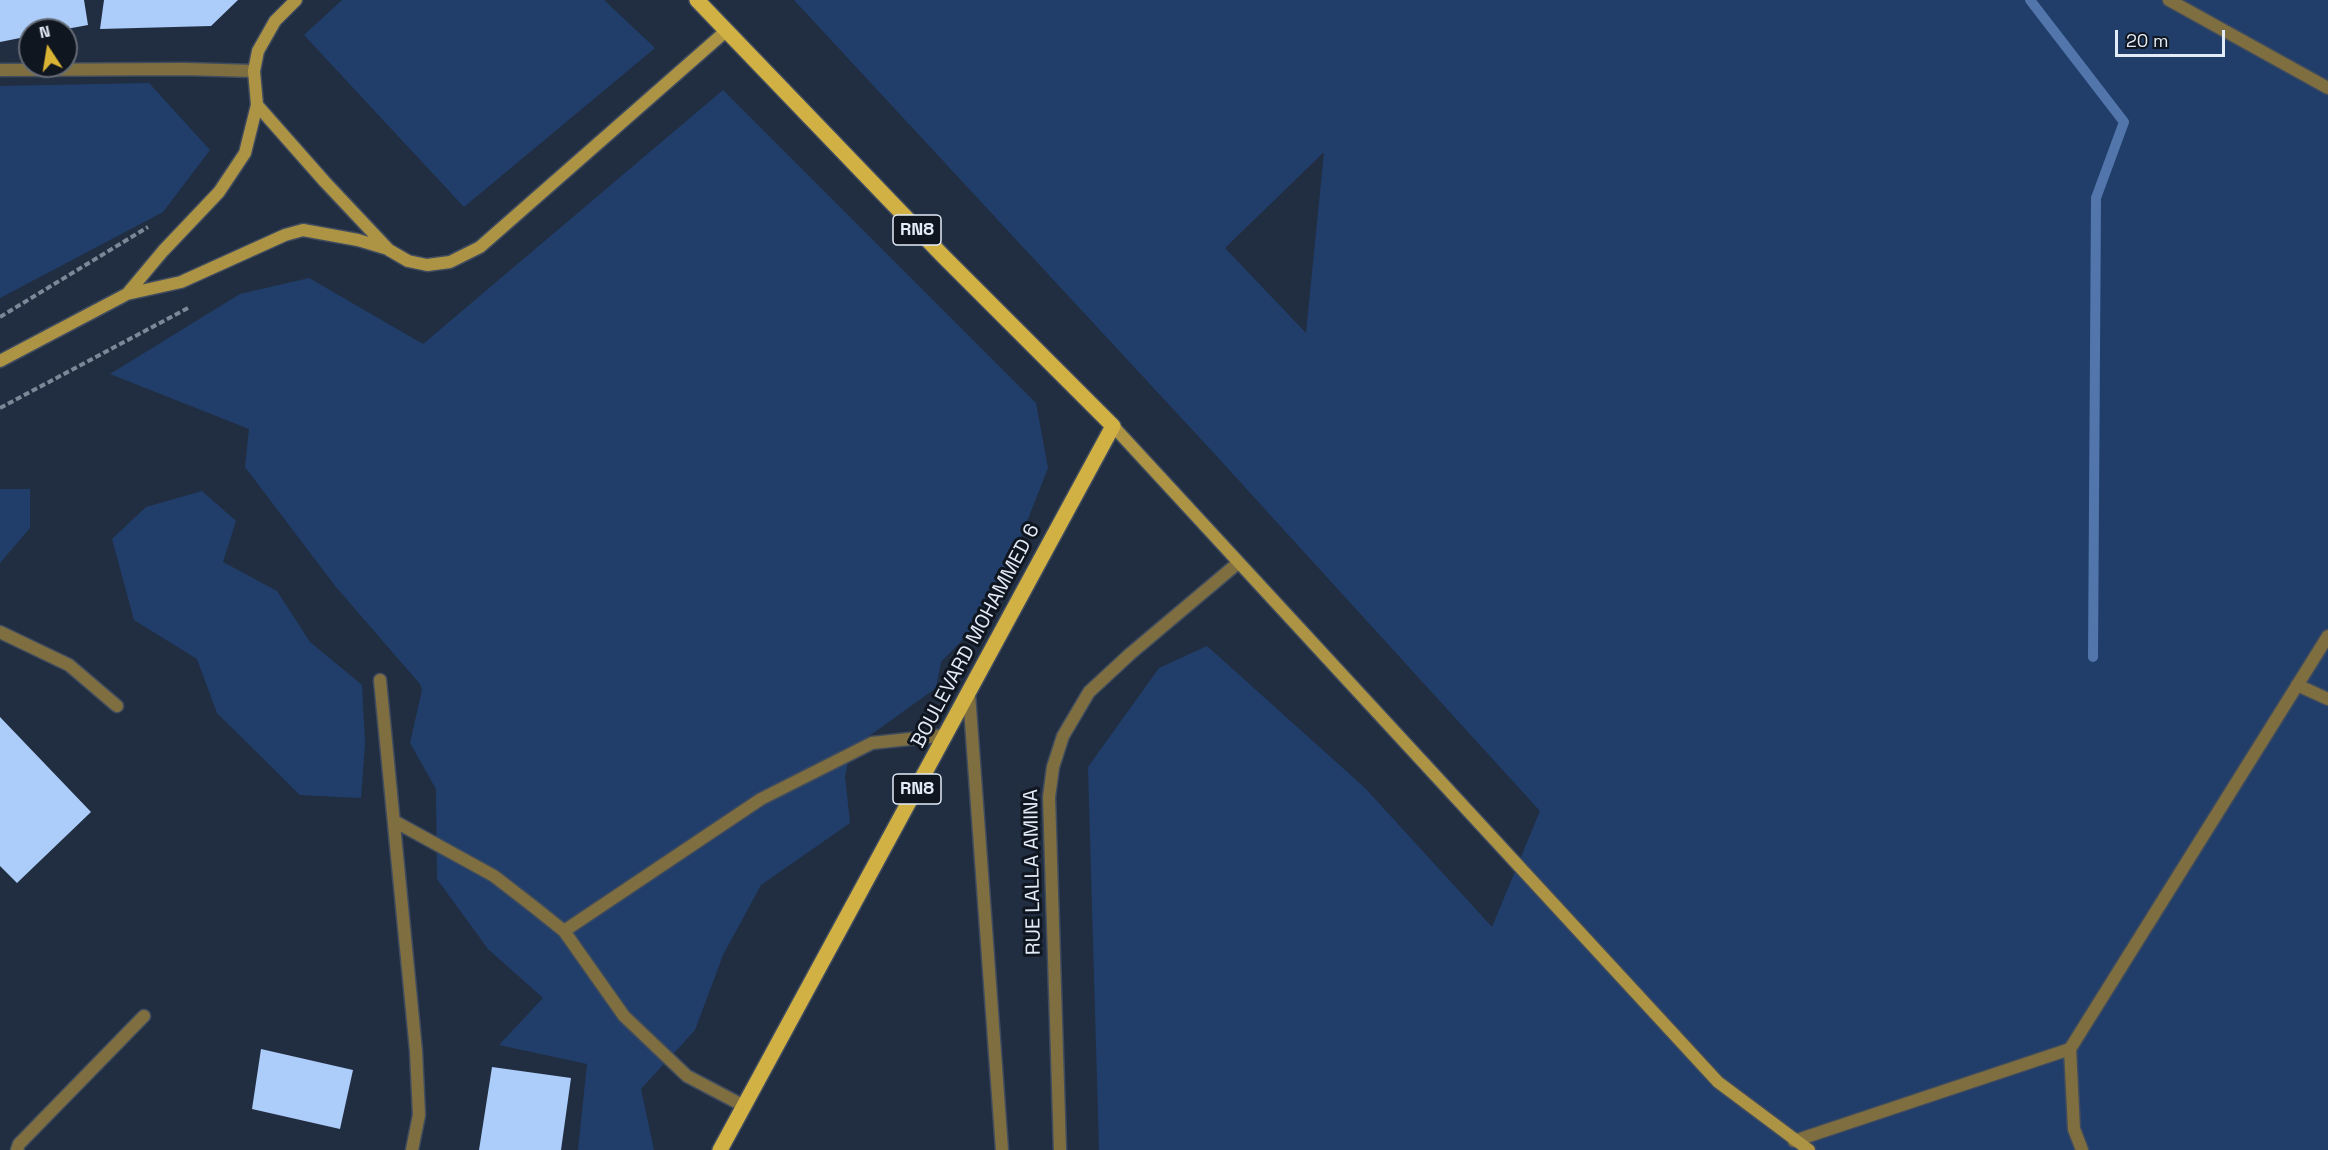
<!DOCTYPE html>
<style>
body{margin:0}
#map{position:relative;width:2328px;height:1150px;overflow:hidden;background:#212e41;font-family:"Space Grotesk",sans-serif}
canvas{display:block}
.north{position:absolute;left:18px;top:18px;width:60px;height:60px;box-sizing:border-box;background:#10161f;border:2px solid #646b76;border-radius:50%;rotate:348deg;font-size:16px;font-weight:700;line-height:24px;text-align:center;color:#e2ebf8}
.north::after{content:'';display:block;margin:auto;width:21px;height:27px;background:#d9b334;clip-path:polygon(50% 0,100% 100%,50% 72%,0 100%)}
.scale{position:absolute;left:2115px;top:30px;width:110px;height:27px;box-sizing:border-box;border:3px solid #e2ebf8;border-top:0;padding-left:8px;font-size:18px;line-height:21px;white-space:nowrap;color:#e2ebf8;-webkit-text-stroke:4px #10161f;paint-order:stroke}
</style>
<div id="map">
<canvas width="2328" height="1150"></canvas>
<div class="north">N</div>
<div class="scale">20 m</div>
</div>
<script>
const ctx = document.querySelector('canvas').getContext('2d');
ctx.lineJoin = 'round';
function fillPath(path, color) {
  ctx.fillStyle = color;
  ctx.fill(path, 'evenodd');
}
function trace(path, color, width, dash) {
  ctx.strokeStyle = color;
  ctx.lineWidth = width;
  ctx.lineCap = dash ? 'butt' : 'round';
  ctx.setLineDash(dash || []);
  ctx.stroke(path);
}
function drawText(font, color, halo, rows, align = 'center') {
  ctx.font = font + ' "Space Grotesk",sans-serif';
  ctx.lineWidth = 6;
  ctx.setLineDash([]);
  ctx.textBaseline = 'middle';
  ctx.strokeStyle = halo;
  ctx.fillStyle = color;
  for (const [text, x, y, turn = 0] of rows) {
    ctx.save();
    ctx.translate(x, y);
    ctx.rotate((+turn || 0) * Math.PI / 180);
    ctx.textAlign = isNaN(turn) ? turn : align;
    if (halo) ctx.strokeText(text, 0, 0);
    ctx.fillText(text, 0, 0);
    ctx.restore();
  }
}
const green = new Path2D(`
 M342,0H604L655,48L464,207L304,35Z
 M794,0H2328V1150H1099L1088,767L1159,668L1207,646L1365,788L1492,927L1540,811L1212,451ZM1323,153H1324L1306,333L1225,248Z
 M149,83L210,150L163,212L0,298V86Z
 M723,90L1036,403L1048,468L993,608L941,662L936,688L851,749L845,776L850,823L761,885L723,955L695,1030L641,1089L654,1150H578L587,1064L499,1045L543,998L488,949L437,879L436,789L410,743L422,690L420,684L336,587L245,467L249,429L110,374L240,294L309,278L423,344Z
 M0,489H30V528L0,563Z
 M202,491L236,521L223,562L277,591L310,642L362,685L365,744L361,798L300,795L217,713L197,659L134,620L112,539L146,507Z`);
const stream = new Path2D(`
 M2030,0L2124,122L2096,198L2093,657`);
const building = new Path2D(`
 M0,0H84L88,25L61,30H30V36L0,42Z
 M104,0H238L211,26L100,29Z
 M0,717L91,812L17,883L0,866Z
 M261,1049L353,1070L340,1129L252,1109Z
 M492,1067L571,1078L561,1150H479Z`);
const path = new Path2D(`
 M0,317L148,227
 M0,408L188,308`);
const service = new Path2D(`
 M2169,0L2328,88
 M2297,685L2328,699
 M17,1150L19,1144L144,1016`);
const pedestrian = new Path2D(`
 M0,70L185,69L254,71`);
const minor = new Path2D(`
 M0,632L69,665L117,706
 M380,680L416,1051L419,1115L412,1150
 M969,694L1002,1150
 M394,821L494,876L534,907L564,931L624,1016L687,1076L744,1106
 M564,931L761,799L872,743L946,735
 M1794,1141L2070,1049
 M1060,1150L1049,797L1053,767L1063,736L1089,692L1130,654L1238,563
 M2082,1150L2074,1129L2070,1049L2328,636`);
const secondary = new Path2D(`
 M257,105L325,182L389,250L408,261L427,265L450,262L480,247L726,31
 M127,294L163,251L219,192L245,153L257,105L254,71L258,51L275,21L296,0
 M0,361L127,294L181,282L285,235L303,230L358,240L388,249
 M1113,426L1718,1082L1809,1150`);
const primary = new Path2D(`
 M697,0L943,256L1113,426L720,1150`);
const shields = [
 [917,230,48],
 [917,789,48]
];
const shieldNames = [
 ["RN8",917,230],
 ["RN8",917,789]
];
const streetNames = [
 ["BOULEVARD MOHAMMED 6",976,636,-62],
 ["RUE LALLA AMINA",1033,872,-91]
];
fillPath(green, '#213e6a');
trace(stream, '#5276ab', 10);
fillPath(building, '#acccfa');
trace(service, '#404c5e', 15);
trace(pedestrian, '#404c5e', 15);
trace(minor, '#404c5e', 15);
trace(secondary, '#404c5e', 15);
trace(primary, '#404c5e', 18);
trace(path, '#7c8797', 4, [6, 3]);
trace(service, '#7f6f40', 12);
trace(pedestrian, '#7f6f40', 12);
trace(minor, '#7f6f40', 12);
trace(secondary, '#ad9444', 12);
trace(primary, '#d1b044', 15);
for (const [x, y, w] of shields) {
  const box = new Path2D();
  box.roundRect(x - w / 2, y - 15, w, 30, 4.5);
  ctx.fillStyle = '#10161f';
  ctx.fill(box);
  trace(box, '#e2ebf8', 1.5);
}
drawText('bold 18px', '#e2ebf8', null, shieldNames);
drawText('20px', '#e2ebf8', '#10161f', streetNames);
</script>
